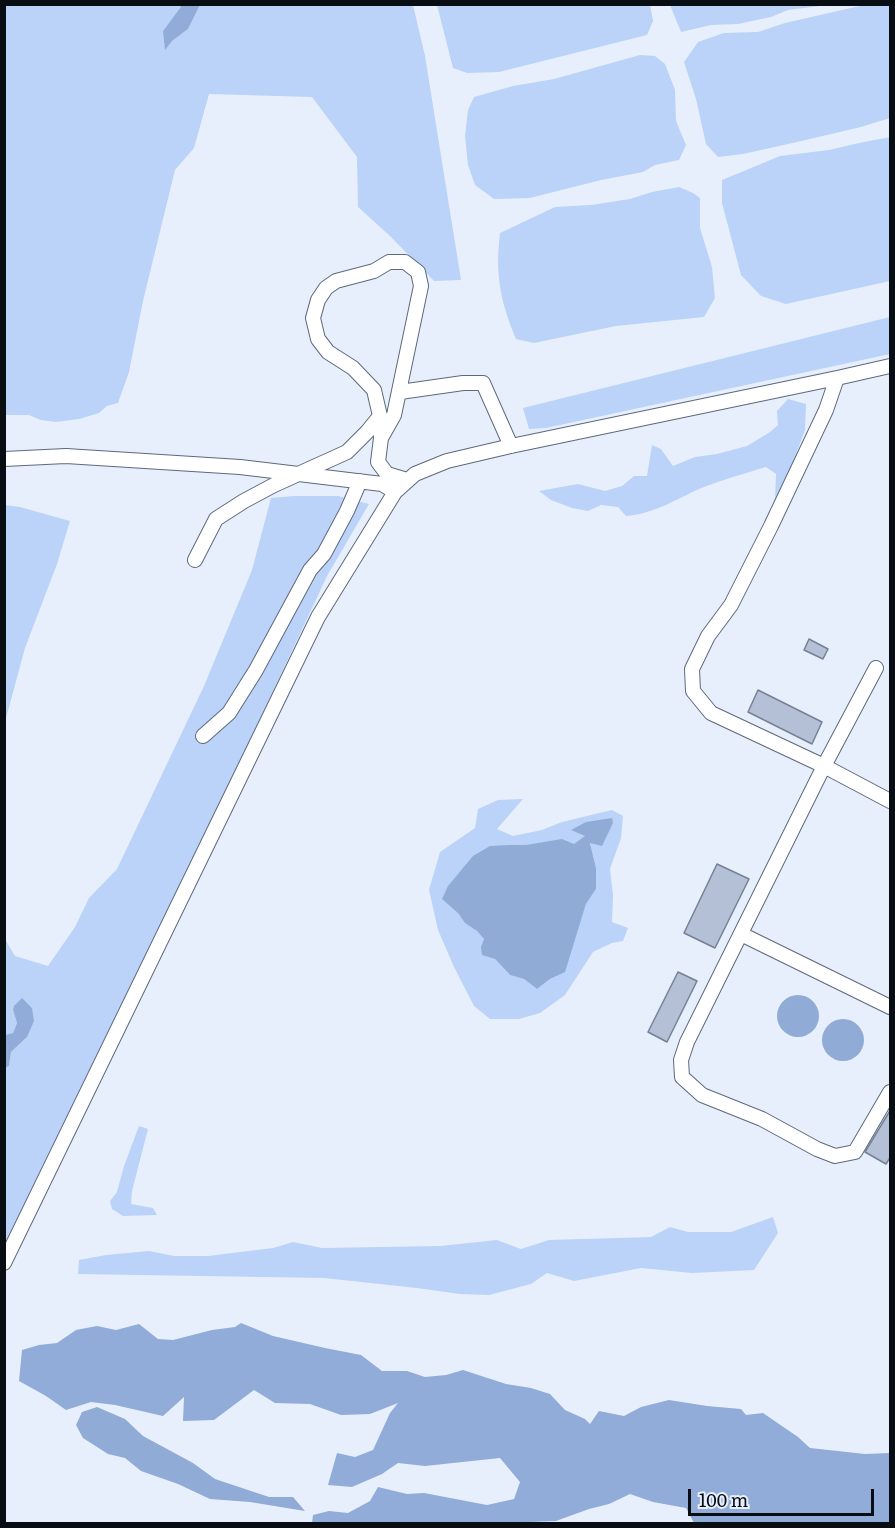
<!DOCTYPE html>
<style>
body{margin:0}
#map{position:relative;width:895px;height:1528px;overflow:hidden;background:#e7effc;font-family:Literata,serif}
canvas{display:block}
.frame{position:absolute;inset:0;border:6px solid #080c13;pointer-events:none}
.scale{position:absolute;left:688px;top:1489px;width:186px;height:27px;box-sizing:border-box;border:3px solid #080c13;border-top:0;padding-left:8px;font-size:18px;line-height:21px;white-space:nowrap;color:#080c13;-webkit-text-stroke:4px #e7effc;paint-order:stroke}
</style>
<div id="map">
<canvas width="895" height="1528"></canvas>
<div class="frame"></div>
<div class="scale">100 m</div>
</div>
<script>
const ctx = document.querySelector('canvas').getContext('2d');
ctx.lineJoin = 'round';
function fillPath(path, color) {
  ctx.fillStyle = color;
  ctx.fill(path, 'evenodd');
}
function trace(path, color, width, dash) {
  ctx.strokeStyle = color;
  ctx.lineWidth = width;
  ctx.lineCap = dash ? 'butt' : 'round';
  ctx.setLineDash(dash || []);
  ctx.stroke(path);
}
const green = new Path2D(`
 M4,5H181L180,8L163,31L172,41L188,29L200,5H413L425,56L461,280L434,281L390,236L358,207L357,157L312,97L209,94L194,148L175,170L143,301L129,372L118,403L107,406L99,413L79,419L56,422L41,420L29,415H5Z
 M437,5H650L653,21L647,35L499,72L467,73L453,68Z
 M670,5V4L828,5L788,10L771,17L738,24L711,25L681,32Z
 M864,5H890V118L861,127L797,142L743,154L718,157L706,144L696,99L684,62L698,42L724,33L758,32L785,23Z
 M640,55L655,56L665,64L675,90L676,121L686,145L679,160L655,165L643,172L601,180L530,198L494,199L475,185L468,165L465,136L468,110L474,97L513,86L554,79Z
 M890,137V281L786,304L761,296L741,275L722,203V180L780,156L829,150L859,143Z
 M679,187L693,193L700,198V228L712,267L715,298L704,317L616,326L534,343L516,339C500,300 495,274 500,233L555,207L591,205L630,199L652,192Z
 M890,317V354L546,428L529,429L523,408Z
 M788,399L806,404L805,430L783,489L775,501L776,474L766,467C743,474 721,480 699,489C675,500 653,514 626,516L618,507L601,505L588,511L572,508L551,500L539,491L578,484L605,491L622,486L634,476H647L652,445L661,449L673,466L695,457L717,454L747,446L770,432L778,425L777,411Z
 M294,496H338L369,504L327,576L254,732L5,1247V1068L9,1066L11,1052L27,1037L32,1008L22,999L13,1010L17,1023L13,1033L5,1035V939L15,956L48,966L75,927L89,898L117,869L204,686L252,570L271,498Z
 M5,505L20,507L70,521L57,564L25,648L5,722Z
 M523,799L497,829L513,836L542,830L562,822L612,810L623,816L621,838L610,869L613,895L612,922L628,928L623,941L612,943L593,952L565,995L540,1013L519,1019H490L474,1006L454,967L438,930L429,890L440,852L475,828L478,809L498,800ZM613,824L590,843L596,868V889L586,904L564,972L550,979L537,989L524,979L510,975L495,959L485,939L477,931L465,922L458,913L509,845H525L544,842L574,845L586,836L572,830Z
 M139,1126L148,1129L132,1191L131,1204L153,1208L157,1215L123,1216L112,1209L110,1201L117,1192L124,1166Z
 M773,1217L778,1233L754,1270L692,1273L641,1268L574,1281L547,1273L531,1284L489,1295L460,1294L417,1288L324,1278L78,1274L79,1260L106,1255L149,1251L174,1256H208L273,1248L293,1242L322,1248L440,1246L497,1240L521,1249L549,1240L651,1237L670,1227L688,1232H731Z`);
const forest = new Path2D(`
 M181,5H200L188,29L172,41L165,50L163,31L180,8Z
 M22,998L32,1008L34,1021L27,1037L11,1052L9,1066L5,1068V1035L13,1033L17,1023L13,1010L14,1006Z
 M241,1323L273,1336L325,1348L361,1355L382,1371H407L425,1377L446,1375L463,1370L506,1384L531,1388L550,1394L565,1410L585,1419L590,1424L599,1411L624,1416L641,1407L669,1400L707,1406L741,1409L746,1415L763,1413L798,1437L810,1448L865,1454L890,1453V1523H694L686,1508L653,1502L630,1494L609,1504L589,1509L556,1521L531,1522L529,1524L312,1523L313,1515L329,1511L348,1513L370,1501L378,1487L407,1494L424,1493L487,1505L514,1499L520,1482L500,1458L425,1466L398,1463L382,1474L352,1487L328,1485L337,1453L355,1457L373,1450L390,1413L398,1403L370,1414L341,1415L310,1404L275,1403L254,1390L214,1420L183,1421L184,1397L163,1416L115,1405L91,1402L66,1410L46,1396L19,1381L22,1350L39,1345L57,1343L76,1330L97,1326L116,1330L139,1324L158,1339L173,1340L212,1330L235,1327Z`);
const water = new Path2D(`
 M612,818L613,823L602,846L590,843L596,868V889L586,904L565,972L550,979L537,989L524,979L510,975L495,959L482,955L481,947L484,939L477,931L465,923L458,913L442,899L448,886L473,856L490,846L509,845H525L562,839L574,844L585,836L571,830L586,822Z
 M777 1016a21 21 0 1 1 42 0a21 21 0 1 1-42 0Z
 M822 1040a21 21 0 1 1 42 0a21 21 0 1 1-42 0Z
 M97,1407L125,1419L143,1436L193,1463L215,1479L269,1497H293L305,1511L250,1502L210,1499L178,1484L141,1471L125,1458L108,1454L83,1438L76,1425L82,1412Z`);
const building = new Path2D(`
 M809,639L828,649L823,659L804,650Z
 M758,690L822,722L812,744L748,712Z
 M717,864L749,879L715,948L684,933Z
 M678,972L697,981L667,1042L648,1032Z
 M891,1109V1156L886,1164L865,1152Z`);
const minor = new Path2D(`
 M837,378L826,410L771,526L731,605L708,636L692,669L693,691L711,713L824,766L890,801
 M400,392L463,383H483L511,446
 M381,438L380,416L374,390L353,368L328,352L318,339L313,318L318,300L326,288L336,281L374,271L389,262H405L418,272L421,286L394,415L381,438L378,462L387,474L407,480
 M4,459L66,456L240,467L382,484L395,492
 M195,560L216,519L244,501L274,485L347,452L367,432L380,416
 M876,668L824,766L687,1042L681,1060L682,1077L702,1095L762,1119L817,1149L835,1156L855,1152L890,1092
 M203,736L229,713L256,670L310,570L324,554L347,511L360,481
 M741,934L890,1007
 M4,1263L318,617L395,492L415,474L447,461L511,446L837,378L890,366`);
fillPath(green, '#bbd3f8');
fillPath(forest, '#91acd8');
fillPath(water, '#90abd6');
fillPath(building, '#b3c0d5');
trace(building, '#758195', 1.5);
trace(minor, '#5d697c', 16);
trace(minor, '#fff', 14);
</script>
